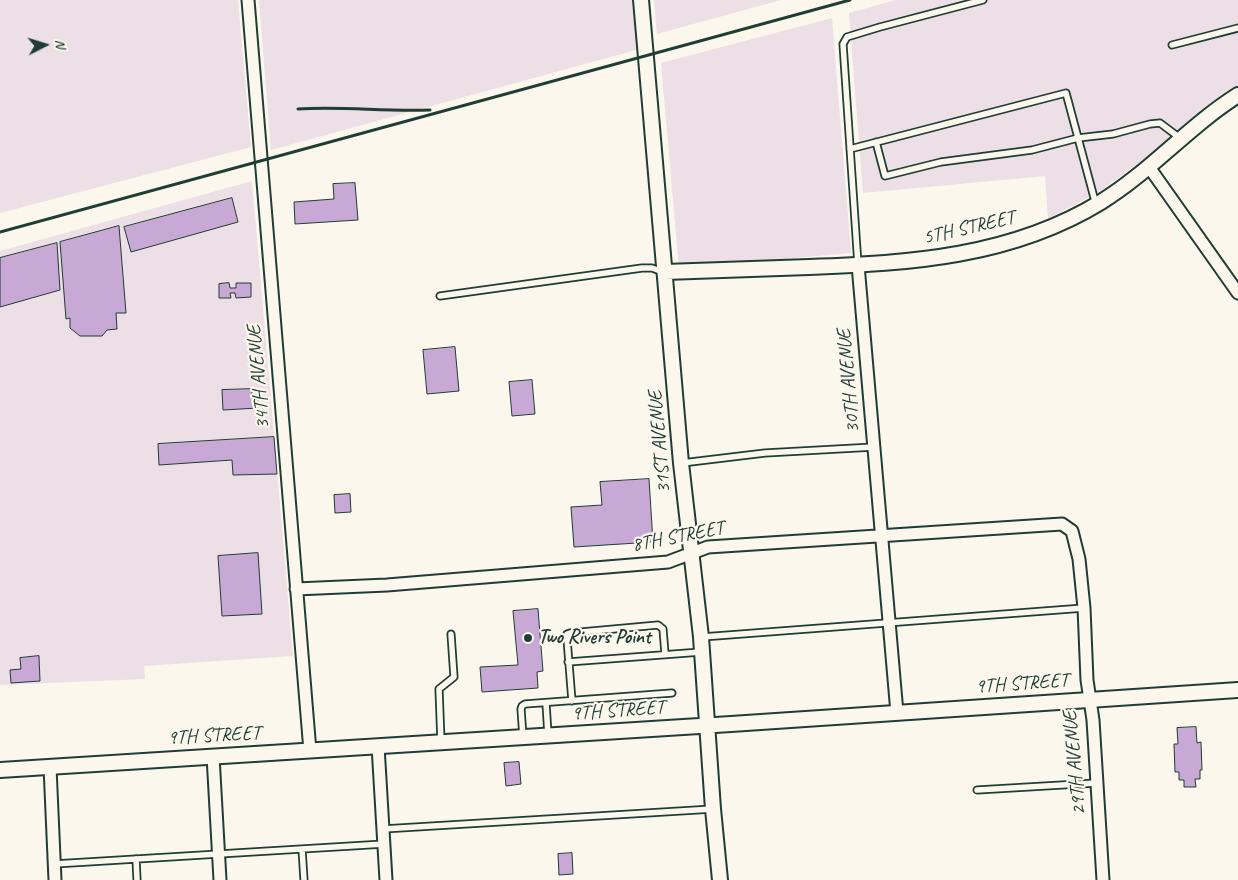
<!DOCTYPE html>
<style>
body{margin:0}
#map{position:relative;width:1238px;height:880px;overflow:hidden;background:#fbf7ec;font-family:Caveat,sans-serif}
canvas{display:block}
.north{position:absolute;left:20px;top:20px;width:50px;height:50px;-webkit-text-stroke:4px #fbf7ec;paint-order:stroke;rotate:85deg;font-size:14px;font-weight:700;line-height:20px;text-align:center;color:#1f3d34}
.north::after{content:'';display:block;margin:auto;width:18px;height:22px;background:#1f3d34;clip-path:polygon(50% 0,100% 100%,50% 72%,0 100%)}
</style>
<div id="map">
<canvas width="1238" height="880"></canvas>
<div class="north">N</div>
</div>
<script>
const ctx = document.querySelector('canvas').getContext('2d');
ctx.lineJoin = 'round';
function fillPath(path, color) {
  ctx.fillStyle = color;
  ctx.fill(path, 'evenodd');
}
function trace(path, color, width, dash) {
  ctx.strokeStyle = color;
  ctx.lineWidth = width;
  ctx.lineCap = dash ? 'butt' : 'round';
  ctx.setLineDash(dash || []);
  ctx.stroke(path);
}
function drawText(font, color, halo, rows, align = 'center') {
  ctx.font = font + ' Caveat,sans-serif';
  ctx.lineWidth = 4.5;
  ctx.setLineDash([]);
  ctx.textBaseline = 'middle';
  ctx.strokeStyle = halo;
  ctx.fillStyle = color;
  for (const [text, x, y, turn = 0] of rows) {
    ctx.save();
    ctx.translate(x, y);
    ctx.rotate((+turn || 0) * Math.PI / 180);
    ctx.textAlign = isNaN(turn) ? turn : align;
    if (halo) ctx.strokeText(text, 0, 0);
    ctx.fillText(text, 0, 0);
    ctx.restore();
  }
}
const built = new Path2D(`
 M0,0H238L251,147L0,213Z
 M259,0H632L636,50L271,150Z
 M654,0H781L657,34Z
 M896,0H1238V89L1102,190L1048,219L1045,176L863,193L849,13Z
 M832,18L851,253L679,268L661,63Z
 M252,181L293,656L144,666L145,679L0,685V251Z`);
const building = new Path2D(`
 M355,183L358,220L295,224L294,202L334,199L333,184Z
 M232,198L238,222L131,252L124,227Z
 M119,226L126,313H116L117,329L107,330L102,336H80L70,328V318L66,319L60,242Z
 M57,243L60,290L0,307V258Z
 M229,283L230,288H236V283H251V297L236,298L235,293H230L231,298H219V284Z
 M455,347L459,391L427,394L423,350Z
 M532,380L535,414L512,416L509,382Z
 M252,389V395H258V408L223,410L222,390Z
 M274,437L277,474L233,475L232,460L159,465L158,444Z
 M649,479L653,542L574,547L571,507L602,505L600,482Z
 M350,494L351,512L335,513L334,495Z
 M258,553L262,614L222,616L218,556Z
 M538,609L543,671L537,672L538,688L482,692L480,667L518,665L513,611Z
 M39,656L40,681L11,683L10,670L21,669L20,658Z
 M1196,727L1197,743L1201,742L1202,770H1200V779H1195L1196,787H1184V780H1179V772H1175L1174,744H1178L1177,728Z
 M519,762L521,784L506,786L504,763Z
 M572,853L573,874L559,875L558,854Z`);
const service = new Path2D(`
 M1172,45L1238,28
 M876,142L885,176L941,162L1032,150L1078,138L1113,134L1150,124L1160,123L1180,138
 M850,149L1066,93L1096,205
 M858,265L843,44L847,37L880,27L983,0
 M440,296L642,268H652L663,272
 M682,463L765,453L874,447
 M702,637L1084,608
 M568,662L701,652
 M572,701L567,639V634L570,633L658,625L663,629L665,654
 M546,703L548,735
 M523,737L521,709L522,706L525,704L672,693
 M441,742L439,689L454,677L451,634
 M977,790L1096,783
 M383,829L713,809
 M302,849L304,880
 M136,859L137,880
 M54,864L384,844`);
const minor = new Path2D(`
 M248,0L310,751
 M1149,167L1238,293
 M858,265L897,713
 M296,589L387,585L668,562L708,547L1062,524L1072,531L1079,559L1084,608L1087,680L1093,720L1103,880
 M378,746L386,880
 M213,756L220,880
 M50,767L55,880`);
const tertiary = new Path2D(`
 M641,0L681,463L701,637L713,809L720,880
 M665,272C713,270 761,269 809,267C911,263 1011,257 1101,202C1151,171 1189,126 1238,95
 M0,770L731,724L1238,690`);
const rail = new Path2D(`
 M298,109C342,106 386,112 430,110
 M0,232L850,0`);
const markers = [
 [528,638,5,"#1f3d34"]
];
const streetNames = [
 ["5TH STREET",969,228,-13],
 ["34TH AVENUE",259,377,-95],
 ["30TH AVENUE",849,381,-95],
 ["31ST AVENUE",660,442,-95],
 ["8TH STREET",678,537,-11],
 ["9TH STREET",1022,684,-4],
 ["9TH STREET",618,711,-4],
 ["9TH STREET",214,736,-3],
 ["29TH AVENUE",1075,763,-95]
];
const poiNames = [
 ["Two Rivers Point",538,638]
];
fillPath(built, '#ecdfe5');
fillPath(building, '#c8a8d4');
trace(building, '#1f3d34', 1);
trace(service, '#1f3d34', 9);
trace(minor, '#1f3d34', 15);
trace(tertiary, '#1f3d34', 18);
trace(service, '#fbf7ec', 5.5);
trace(minor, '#fbf7ec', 11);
trace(tertiary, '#fbf7ec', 14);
trace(rail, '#1f3d34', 3);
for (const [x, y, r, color] of markers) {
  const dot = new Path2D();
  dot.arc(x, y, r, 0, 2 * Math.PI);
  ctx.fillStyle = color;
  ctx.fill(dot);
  trace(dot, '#fbf7ec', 2);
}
drawText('20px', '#1f3d34', '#fbf7ec', streetNames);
drawText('bold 20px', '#1f3d34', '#fbf7ec', poiNames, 'left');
</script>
